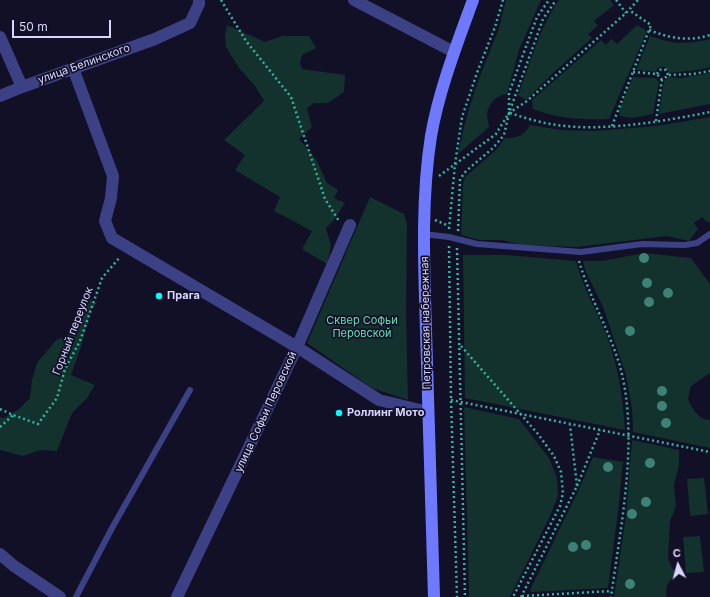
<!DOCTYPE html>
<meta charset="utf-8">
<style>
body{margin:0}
#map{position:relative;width:710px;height:597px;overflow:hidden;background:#121027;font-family:Inter,sans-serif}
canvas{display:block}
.north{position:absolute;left:658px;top:545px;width:40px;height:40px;-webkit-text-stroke:3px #121027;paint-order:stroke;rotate:354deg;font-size:11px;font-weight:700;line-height:16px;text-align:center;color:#d7d6fe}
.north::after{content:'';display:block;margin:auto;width:14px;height:18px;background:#d7d6fe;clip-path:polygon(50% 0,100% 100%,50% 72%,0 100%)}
.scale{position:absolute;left:12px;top:20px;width:99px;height:18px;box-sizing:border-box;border:2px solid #d7d6fe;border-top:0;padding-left:5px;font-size:12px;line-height:14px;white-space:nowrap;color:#d7d6fe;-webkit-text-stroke:3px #121027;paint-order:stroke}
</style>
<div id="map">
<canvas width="710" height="597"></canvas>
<div class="north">С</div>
<div class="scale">50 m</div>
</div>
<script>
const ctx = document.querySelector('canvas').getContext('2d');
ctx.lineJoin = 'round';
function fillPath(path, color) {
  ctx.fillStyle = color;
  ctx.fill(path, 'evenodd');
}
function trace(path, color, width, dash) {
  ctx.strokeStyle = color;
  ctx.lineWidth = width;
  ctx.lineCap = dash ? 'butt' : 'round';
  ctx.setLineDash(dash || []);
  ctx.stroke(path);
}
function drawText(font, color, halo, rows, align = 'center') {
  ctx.font = font + ' Inter,sans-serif';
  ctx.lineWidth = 3.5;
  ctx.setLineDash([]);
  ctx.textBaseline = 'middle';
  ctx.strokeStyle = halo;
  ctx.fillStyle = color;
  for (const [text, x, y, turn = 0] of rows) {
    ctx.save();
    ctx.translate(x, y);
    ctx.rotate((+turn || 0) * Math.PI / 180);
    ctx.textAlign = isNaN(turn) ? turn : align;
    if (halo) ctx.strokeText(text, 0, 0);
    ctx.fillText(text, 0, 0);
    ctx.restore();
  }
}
const green = new Path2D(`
 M506,0H541L519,50L507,94C496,95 488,104 487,115C487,119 489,124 489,127L458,154L464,127L468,112L478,81L499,28Z
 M559,0H610L614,5L594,21L598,26L588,34L592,38L553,73L526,100L518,95C531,63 539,28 559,0Z
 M227,25L265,42L282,36H309L316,48L302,55L300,63L302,69L345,75L344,92L328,103H314L307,108L312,127L299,139L316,159L327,183L338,190L334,198L345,203L334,220L326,228L331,246L327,264L302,249L312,231L274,211L280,197L235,170L245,155L224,140L264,101L255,86L239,68L226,47L225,35Z
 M637,25L647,31L609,119C584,120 558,119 533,109L532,100L601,40L606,45L611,39L617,44Z
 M650,36C674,44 685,45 710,39V67L698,70L669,73L665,67H659L655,72L638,70L637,68Z
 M710,73V104L659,114L664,81L669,77L681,78Z
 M633,77L655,78L659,82L653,114L632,118L620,116L619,111Z
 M710,117V222H707L702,217L694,223L698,229L689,241L667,236L577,247L522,245L501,240H479L461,235L463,185L465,177L496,150L505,138C516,139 525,135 530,125L561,130L594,131L656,126Z
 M370,197L404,214L407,224L406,310L408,400L372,388L307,343Z
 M644,253L691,258L710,284V373L691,386L688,399C692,408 698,420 710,420V448L633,432L632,409L626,375L603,307L585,270L583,261H602Z
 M463,255H506L576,261C583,287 596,310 606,334C618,364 623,398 625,430L465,398Z
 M87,298L97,303L90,311L81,347L71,375L95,385L87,398L72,413L57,451L40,450L23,456L0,450V417L4,418L19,409L30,398L32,380L37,363L56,340L66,337L77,323Z
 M464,407L519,419L549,458L557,478L558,496L550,516L510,597H469Z
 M632,440L679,450V465L674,485L676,507L670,521L668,558L672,568L676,573L667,585L666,597H614L626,516Z
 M593,457L623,462L618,512L608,588L531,592L530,590L580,487Z
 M704,478L708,514L690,516L687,479Z
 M700,536L704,572L686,573L683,537Z`);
const path = new Path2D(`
 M221,0L246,41L291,97L325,199L339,221
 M616,0L626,13
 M649,30C669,38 689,42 710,35
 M633,72L657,74L661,79H664L668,75L693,74L710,71
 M657,74L659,70L663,69L666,70L668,75
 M509,110V93L524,52L537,17L549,0
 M510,113C525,118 541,123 557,125C604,132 664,121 710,112
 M656,121L662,79
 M612,126L651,25L629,10
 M439,176L496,134L509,113L527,101L626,13L638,0
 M435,220L449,226
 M449,229L455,164L462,117L478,70L495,27L503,0
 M458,231L460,179L466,171L493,148L504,135L509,113L543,19L556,0
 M449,246L451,400L457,597
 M457,248L465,597
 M579,261C589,296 608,328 619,363C640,434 621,524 611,597
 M461,346L538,434L554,456L561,472L563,493L560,506L513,597
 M451,400L710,452
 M0,409L13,415L38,424L57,398L65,369L80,341L102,278L120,257
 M0,427L13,415
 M577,486L600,430
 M522,596L612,591
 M521,597L577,486L570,425`);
const lane = new Path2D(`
 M423,234L449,237L477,244L581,252L642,244L685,245L697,243L710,234
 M76,597L112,528L190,390`);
const street = new Path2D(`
 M354,0L454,52
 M0,37L22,87
 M73,68L113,176L111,198L105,221L112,238L297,347L379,400L428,412
 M0,96L22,87L155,39L190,23L199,4V0
 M0,554L14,566L60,597
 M177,597L297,347L350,225`);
const secondary = new Path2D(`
 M434,597C431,508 428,419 426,330C424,265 421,200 431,136C439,90 457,44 473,0`);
const trees = [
 [644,258],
 [647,283],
 [668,293],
 [649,302],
 [630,331],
 [662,391],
 [662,406],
 [666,423],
 [650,463],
 [608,467],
 [646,502],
 [632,514],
 [586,545],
 [573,547],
 [630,584]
];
const markers = [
 [159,296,4,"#05fafb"],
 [339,413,4,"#05fafb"]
];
const streetNames = [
 ["улица Белинского",84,64,-20],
 ["Петровская набережная",426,323,-91],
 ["Горный переулок",73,331,-69],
 ["улица Софьи Перовской",266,412,-65]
];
const poiNames = [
 ["Прага",167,296],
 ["Роллинг Мото",347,413]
];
const parkNames = [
 ["Сквер Софьи",362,321],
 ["Перовской",362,334]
];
fillPath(green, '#13312d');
trace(path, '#31b7a3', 2.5, [2, 3]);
trace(lane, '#3c4085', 6);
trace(street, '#3c4085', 12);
trace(secondary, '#6f79fd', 12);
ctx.fillStyle = '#3e8175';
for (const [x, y] of trees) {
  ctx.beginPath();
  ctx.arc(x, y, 5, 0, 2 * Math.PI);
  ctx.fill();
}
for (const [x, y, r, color] of markers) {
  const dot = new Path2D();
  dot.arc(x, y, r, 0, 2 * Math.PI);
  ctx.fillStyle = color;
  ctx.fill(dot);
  trace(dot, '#121027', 1.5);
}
drawText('11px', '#d7d6fe', '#121027', streetNames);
drawText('bold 11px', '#d7d6fe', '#121027', poiNames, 'left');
drawText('11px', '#62deb4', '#121027', parkNames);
</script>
